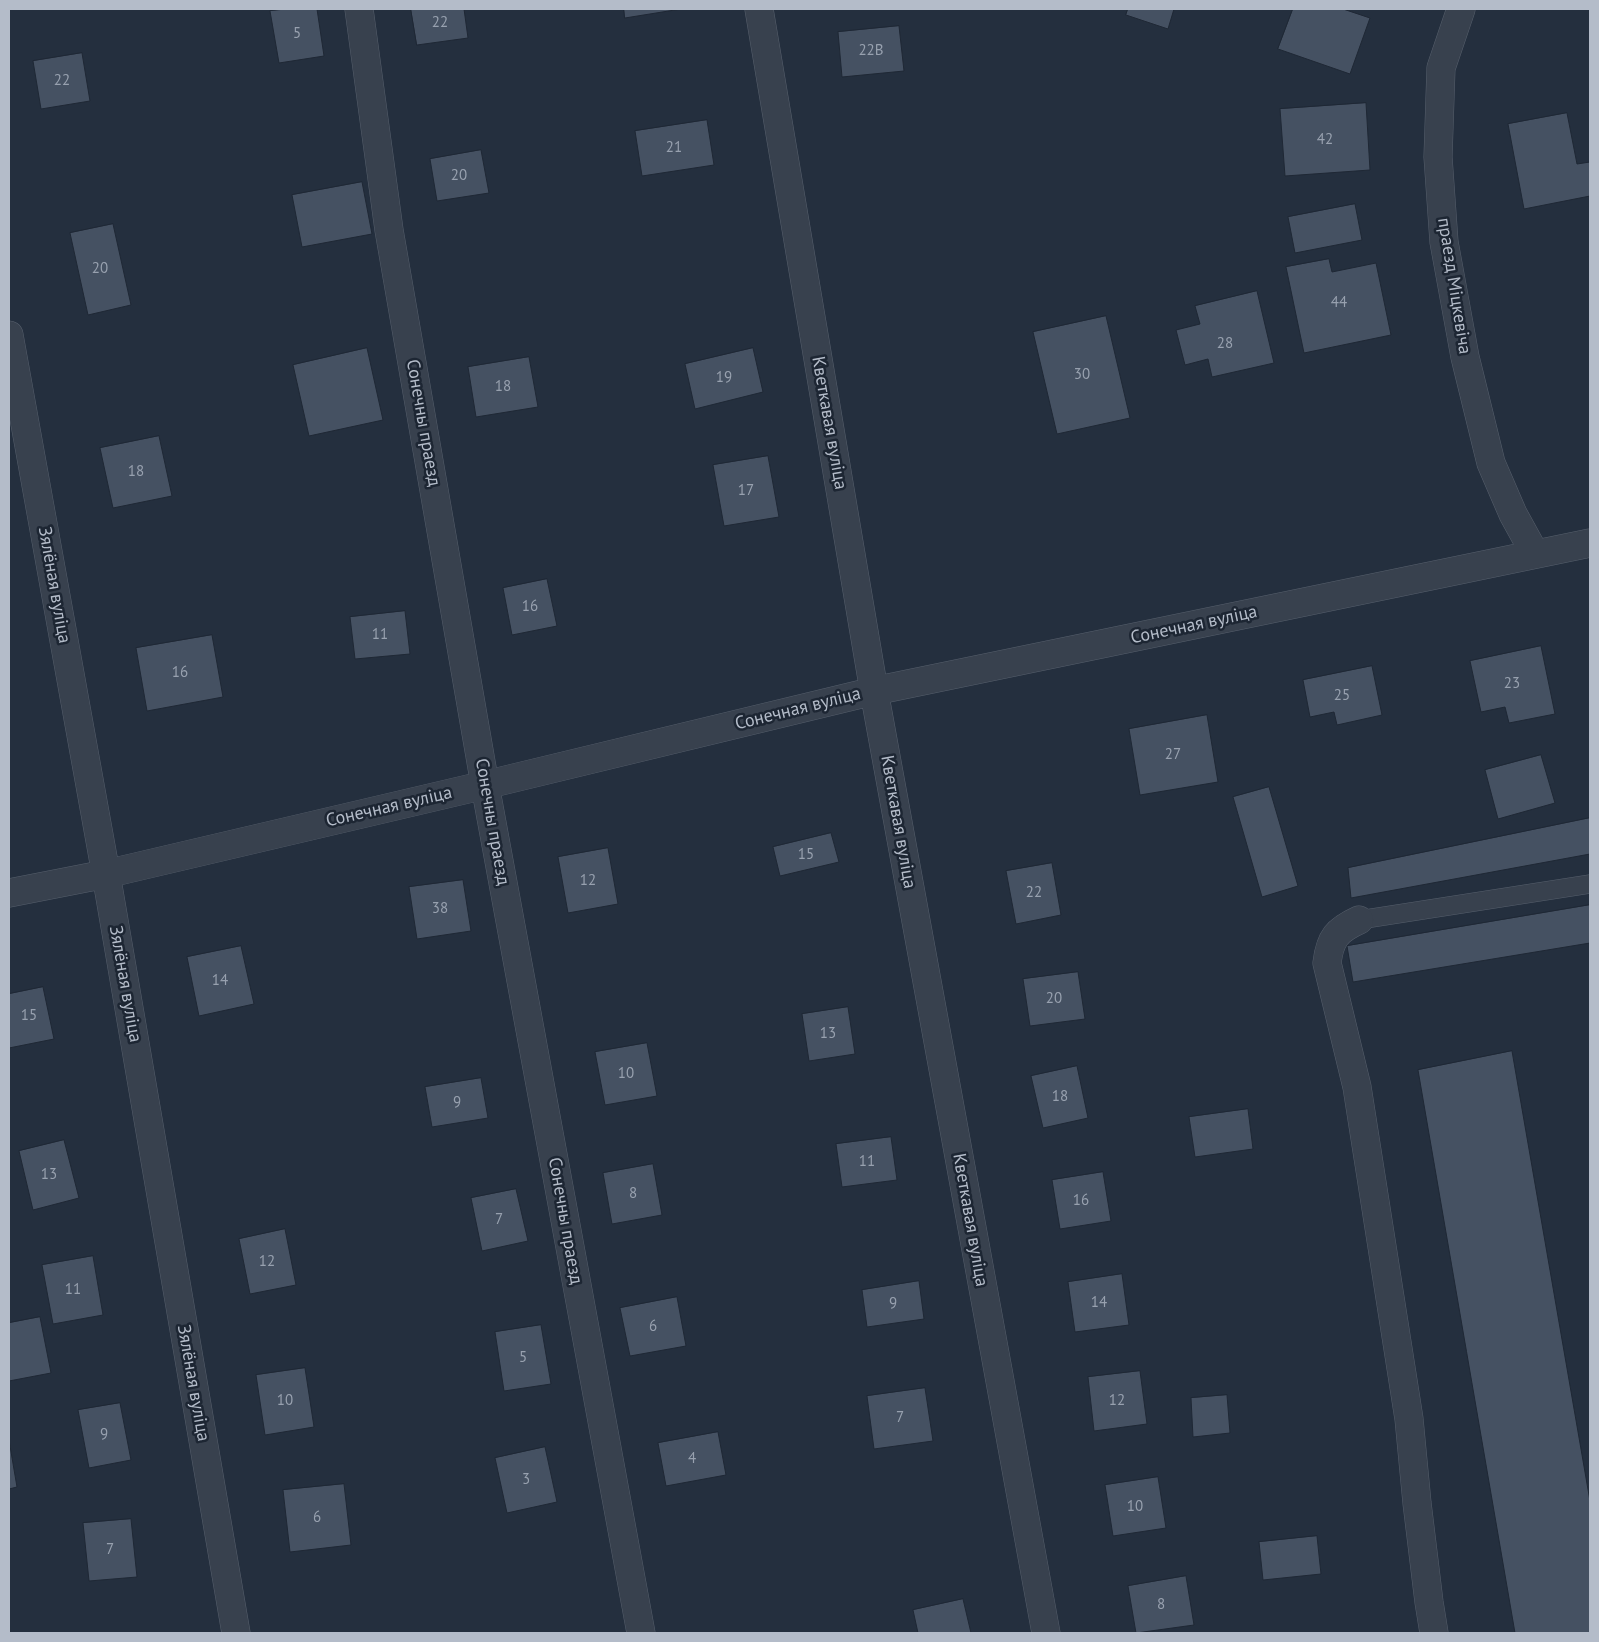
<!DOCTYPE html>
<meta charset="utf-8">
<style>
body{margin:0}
#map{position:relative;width:1599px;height:1642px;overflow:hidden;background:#242f3e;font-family:"PT Sans",sans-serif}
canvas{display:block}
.frame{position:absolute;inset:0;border:10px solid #b4bcc9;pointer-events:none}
</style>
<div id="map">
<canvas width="1599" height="1642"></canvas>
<div class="frame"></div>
</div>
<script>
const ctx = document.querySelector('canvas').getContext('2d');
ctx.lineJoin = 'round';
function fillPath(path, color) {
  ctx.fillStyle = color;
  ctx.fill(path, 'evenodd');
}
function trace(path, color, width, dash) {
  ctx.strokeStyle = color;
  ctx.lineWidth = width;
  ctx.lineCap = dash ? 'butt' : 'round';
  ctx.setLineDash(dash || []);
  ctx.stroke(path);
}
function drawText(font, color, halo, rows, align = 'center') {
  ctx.font = font + ' "PT Sans",sans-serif';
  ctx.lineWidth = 5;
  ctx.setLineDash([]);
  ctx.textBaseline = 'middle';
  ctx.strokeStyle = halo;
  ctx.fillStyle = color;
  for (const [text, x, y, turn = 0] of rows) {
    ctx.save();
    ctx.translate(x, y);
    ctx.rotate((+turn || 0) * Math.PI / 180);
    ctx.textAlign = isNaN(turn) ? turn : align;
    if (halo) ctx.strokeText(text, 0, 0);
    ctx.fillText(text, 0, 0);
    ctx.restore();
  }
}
const building = new Path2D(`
 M286,9H317L324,56L279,63L270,11Z
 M411,9H464L468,38L417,45Z
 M624,9H681L625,18Z
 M1128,9H1174L1168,29L1126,15Z
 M1293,9H1343L1370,18L1350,74L1278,49Z
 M899,26L904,71L842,77L838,32Z
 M82,53L90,101L41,109L33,61Z
 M1366,103L1370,170L1285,176L1280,109Z
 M1567,113L1577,164L1590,162V196L1524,209L1508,124Z
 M707,120L714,165L642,176L635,131Z
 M481,150L489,193L437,201L430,159Z
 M362,182L372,234L302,247L292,195Z
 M1355,204L1362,240L1295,253L1288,217Z
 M113,224L131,305L88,315L70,233Z
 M1329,259L1332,272L1376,263L1391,335L1304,353L1286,267Z
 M1257,291L1274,363L1212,377L1208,359L1185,365L1176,330L1200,324L1195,306Z
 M1106,316L1130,418L1057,434L1033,332Z
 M367,348L383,420L309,436L293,365Z
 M753,348L763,392L695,409L685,364Z
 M529,357L538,407L476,417L468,367Z
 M159,436L172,496L113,508L100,448Z
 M768,456L779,517L724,526L713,465Z
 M547,579L557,626L512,635L503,588Z
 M405,611L410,654L355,659L350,617Z
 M212,635L223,697L147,711L136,648Z
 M1541,646L1555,714L1509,723L1505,707L1481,712L1470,661Z
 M1372,666L1382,715L1337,725L1334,712L1310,717L1303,680Z
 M1207,715L1218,782L1140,795L1129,729Z
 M1541,755L1555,803L1498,819L1485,770Z
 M1269,787L1298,886L1262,897L1233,797Z
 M1590,818V854L1351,898L1348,868Z
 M831,833L839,862L780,876L773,847Z
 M608,848L618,904L568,913L558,857Z
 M1052,863L1061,915L1016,924L1006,871Z
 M463,880L471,931L417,939L409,887Z
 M1590,905V943L1353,982L1347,946Z
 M241,946L254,1004L199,1016L187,957Z
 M1078,972L1085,1019L1030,1026L1023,979Z
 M43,987L54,1039L9,1048V994Z
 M848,1007L855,1054L809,1061L802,1014Z
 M647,1043L657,1096L605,1105L595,1052Z
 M1512,1051L1590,1501V1633H1515L1418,1070Z
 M1077,1066L1088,1118L1043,1128L1031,1076Z
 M481,1078L488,1118L432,1127L425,1087Z
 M1248,1109L1253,1149L1195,1157L1189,1117Z
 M891,1137L897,1180L842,1187L836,1144Z
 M64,1140L79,1198L33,1210L19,1151Z
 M653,1164L662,1215L612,1224L603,1173Z
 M1103,1172L1111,1221L1060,1229L1052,1180Z
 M516,1189L528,1241L482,1251L471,1198Z
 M285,1229L296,1285L250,1294L239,1239Z
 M93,1256L103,1315L53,1324L42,1265Z
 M1122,1274L1129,1325L1075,1332L1068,1282Z
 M919,1281L924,1319L867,1327L862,1290Z
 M677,1297L686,1346L630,1356L620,1308Z
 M40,1317L51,1373L9,1381V1323Z
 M541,1325L551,1384L504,1391L495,1332Z
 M305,1368L314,1427L265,1435L256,1375Z
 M1140,1371L1147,1424L1094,1431L1088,1377Z
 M925,1388L933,1441L874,1449L867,1396Z
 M1227,1395L1230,1433L1193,1437L1191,1398Z
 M120,1403L131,1460L89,1468L78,1410Z
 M718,1432L726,1475L666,1486L658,1443Z
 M9,1440L17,1487L9,1489Z
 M545,1447L557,1502L507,1513L495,1458Z
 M1158,1477L1166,1528L1113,1536L1105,1485Z
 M344,1484L351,1545L290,1552L283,1490Z
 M131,1519L137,1577L89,1581L83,1523Z
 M1317,1536L1321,1574L1263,1580L1259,1542Z
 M1186,1576L1194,1625L1136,1633L1128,1586Z
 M963,1599L971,1633H918L913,1610Z`);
const lane = new Path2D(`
 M1359,920L1590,884`);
const street = new Path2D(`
 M359,9L389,230L485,785L641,1633
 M759,9L874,691L1046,1633
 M1461,9L1441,68L1438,157L1444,242L1465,357L1491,463L1513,514L1535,554
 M9,335L106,874L236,1633
 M9,893L106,874L485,785L874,691L1590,543
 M1359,920C1337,930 1330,938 1327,963L1357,1087L1409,1419L1417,1503L1429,1602L1434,1633`);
const numberNames = [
 ["22",440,23],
 ["5",297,34],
 ["22В",871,51],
 ["22",62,81],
 ["42",1325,140],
 ["21",674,148],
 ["20",459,176],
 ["20",100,269],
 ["44",1339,303],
 ["28",1225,344],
 ["30",1082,375],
 ["19",724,378],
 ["18",503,387],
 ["18",136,472],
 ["17",746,491],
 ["16",530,607],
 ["11",380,635],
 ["16",180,673],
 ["23",1512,684],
 ["25",1342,696],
 ["27",1173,755],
 ["15",806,855],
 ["12",588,881],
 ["22",1034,893],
 ["38",440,909],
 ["14",220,981],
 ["20",1054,999],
 ["15",29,1016],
 ["13",828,1034],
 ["10",626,1074],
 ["18",1060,1097],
 ["9",457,1103],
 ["11",867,1162],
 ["13",49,1175],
 ["8",633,1194],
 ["16",1081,1201],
 ["7",499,1220],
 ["12",267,1262],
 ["11",73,1290],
 ["14",1099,1303],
 ["9",893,1304],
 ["6",653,1327],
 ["5",523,1358],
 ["10",285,1401],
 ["12",1117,1401],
 ["7",900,1418],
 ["9",104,1435],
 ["4",692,1459],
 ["3",526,1480],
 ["10",1135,1507],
 ["6",317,1518],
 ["7",110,1550],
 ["8",1161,1605]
];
const streetNames = [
 ["праезд Міцкевіча",1454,286,81],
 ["Сонечны праезд",423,423,80],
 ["Кветкавая вуліца",829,423,80],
 ["Зялёная вуліца",54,585,80],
 ["Сонечная вуліца",1194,625,-12],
 ["Сонечная вуліца",798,709,-14],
 ["Сонечная вуліца",389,807,-13],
 ["Сонечны праезд",492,822,80],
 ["Кветкавая вуліца",898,822,80],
 ["Зялёная вуліца",125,984,80],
 ["Кветкавая вуліца",970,1220,80],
 ["Сонечны праезд",565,1221,80],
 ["Зялёная вуліца",193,1383,80]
];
fillPath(building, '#455162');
trace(building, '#1f2835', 1);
trace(lane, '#565f6c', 19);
trace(street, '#565f6c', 29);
trace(lane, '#38414e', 18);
trace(street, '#38414e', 28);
drawText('15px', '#98a1af', null, numberNames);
drawText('18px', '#b4bcc9', '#1d2633', streetNames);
</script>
